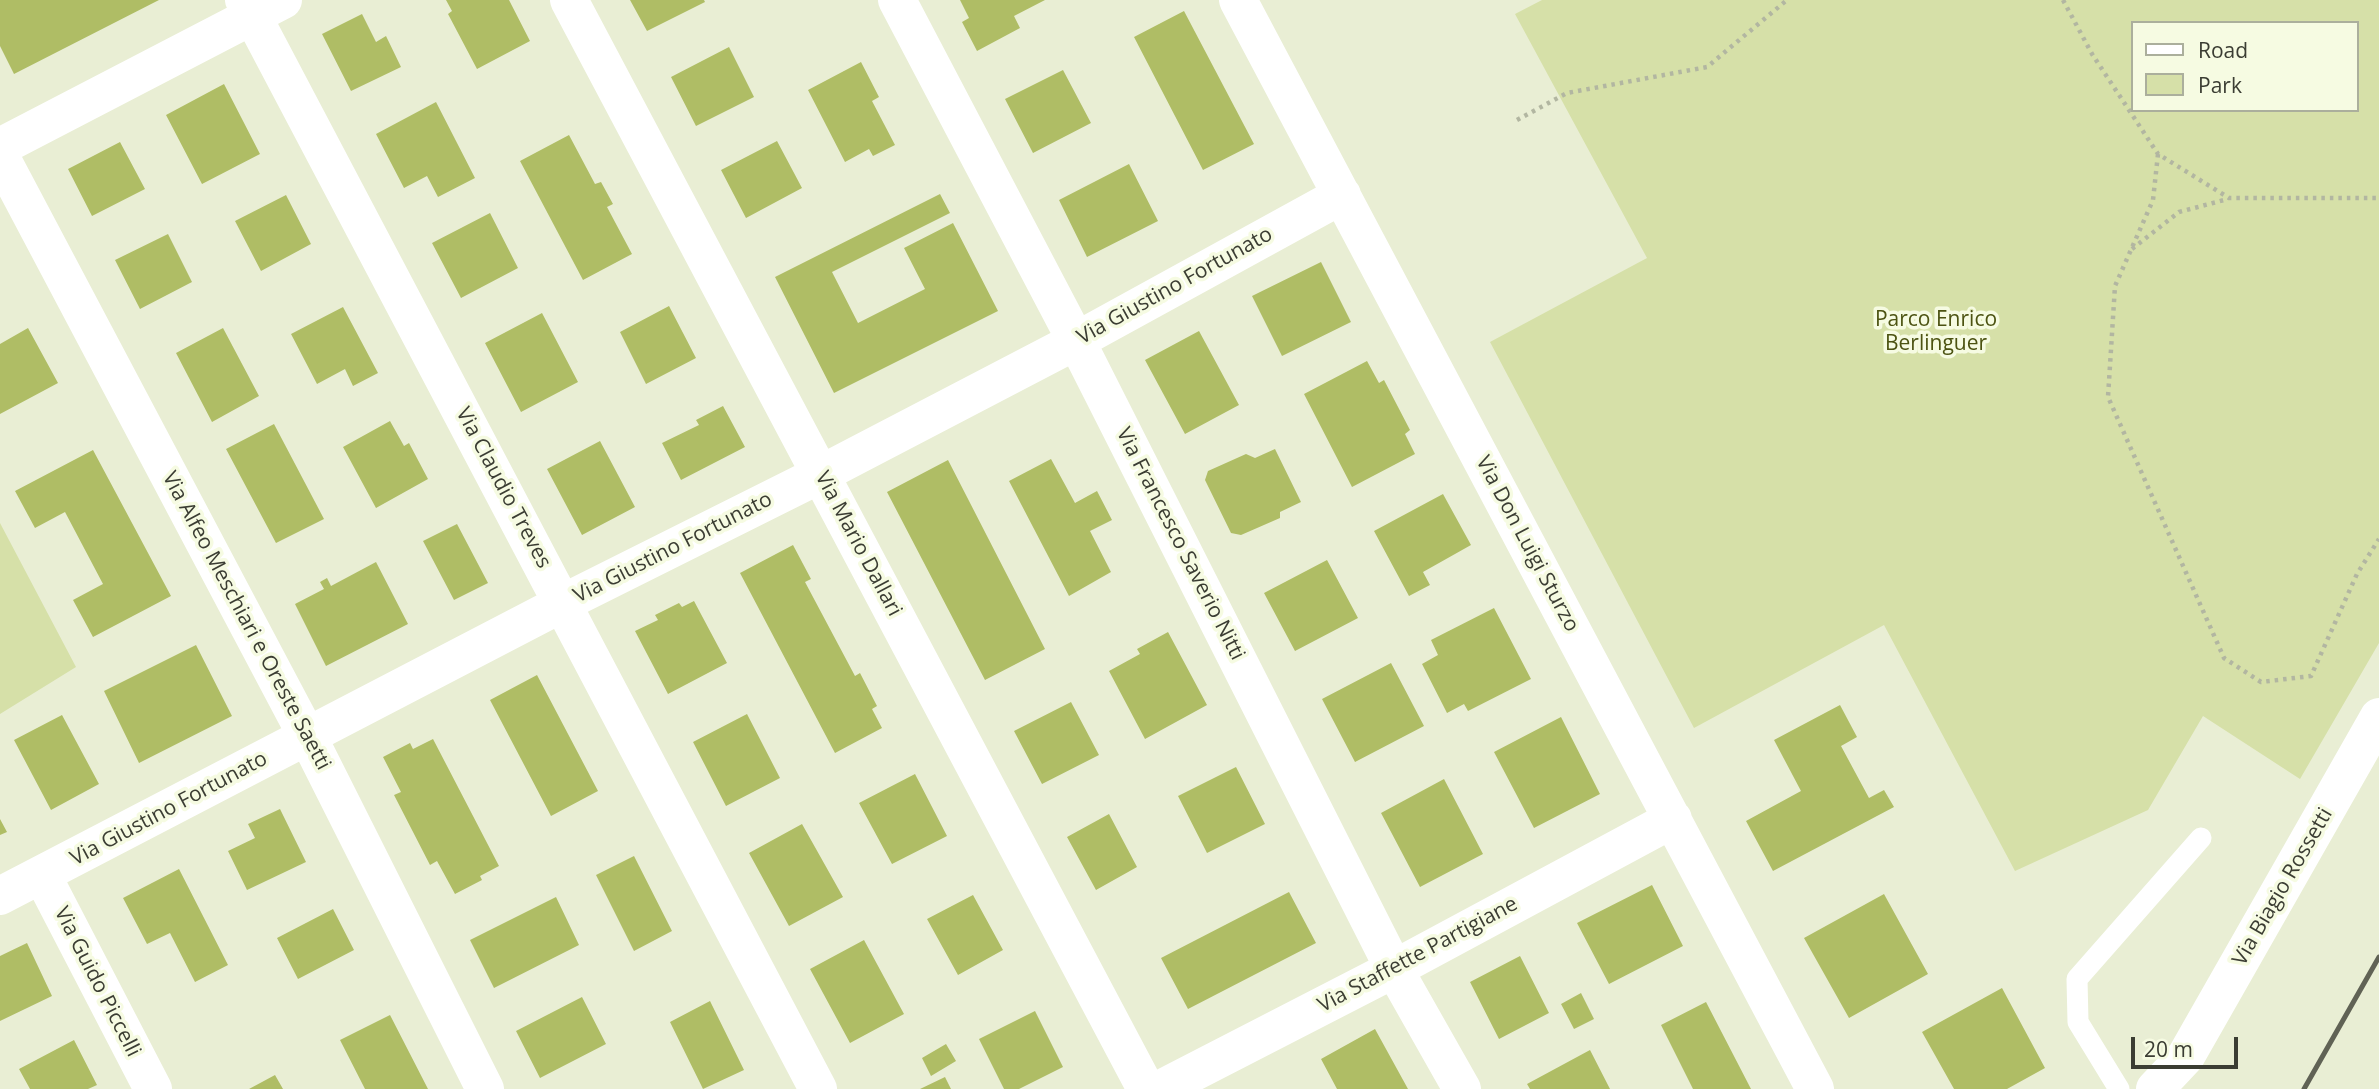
<!DOCTYPE html>
<style>
body{margin:0}
#map{position:relative;width:2379px;height:1089px;overflow:hidden;background:#e9eed4;font-family:"Open Sans",sans-serif}
canvas{display:block}
.legend{position:absolute;left:2131px;top:21px;width:228px;height:91px;box-sizing:border-box;background:#f6fbe2;border:2px solid #abaf9c;margin:0;padding:9px 12px;list-style:none;font-size:21px;color:#3b3d33}
.legend li{display:flex;align-items:center;gap:14px;height:35px}
.legend b{width:35px;border:2px solid #abaf9c}
.scale{position:absolute;left:2131px;top:1037px;width:107px;height:32px;box-sizing:border-box;border:4px solid #3b3d33;border-top:0;padding-left:9px;font-size:21px;line-height:24px;white-space:nowrap;color:#3b3d33;-webkit-text-stroke:5px #f6fbe2;paint-order:stroke}
</style>
<div id="map">
<canvas width="2379" height="1089"></canvas>
<ul class="legend">
<li><b style="height:9px;background:#fff"></b>Road</li>
<li><b style="height:19px;background:#d6e0a8"></b>Park</li>
</ul>
<div class="scale">20 m</div>
</div>
<script>
const ctx = document.querySelector('canvas').getContext('2d');
ctx.lineJoin = 'round';
function fillPath(path, color) {
  ctx.fillStyle = color;
  ctx.fill(path, 'evenodd');
}
function trace(path, color, width, dash) {
  ctx.strokeStyle = color;
  ctx.lineWidth = width;
  ctx.lineCap = dash ? 'butt' : 'round';
  ctx.setLineDash(dash || []);
  ctx.stroke(path);
}
function drawText(font, color, halo, rows, align = 'center') {
  ctx.font = font + ' "Open Sans",sans-serif';
  ctx.lineWidth = 7;
  ctx.setLineDash([]);
  ctx.textBaseline = 'middle';
  ctx.strokeStyle = halo;
  ctx.fillStyle = color;
  for (const [text, x, y, turn = 0] of rows) {
    ctx.save();
    ctx.translate(x, y);
    ctx.rotate((+turn || 0) * Math.PI / 180);
    ctx.textAlign = isNaN(turn) ? turn : align;
    if (halo) ctx.strokeText(text, 0, 0);
    ctx.fillText(text, 0, 0);
    ctx.restore();
  }
}
const green = new Path2D(`
 M1542,0H2379V643L2300,779L2203,716L2148,810L2015,871L1884,625L1694,728L1490,342L1647,258L1515,14ZM2132,23H2356V110H2132Z
 M0,523L76,667L0,714Z`);
const building = new Path2D(`
 M0,0H159L14,74L0,46Z
 M446,0H509L530,41L477,69L448,14L452,11Z
 M630,0H704L705,2L647,31Z
 M960,0H1045L1014,16L1020,28L977,51L962,22L969,18Z
 M1184,11L1254,144L1203,170L1134,37Z
 M362,14L376,42L386,36L401,67L351,91L322,34Z
 M729,47L754,97L696,126L671,77Z
 M861,62L879,97L872,101L895,145L873,156L869,149L845,162L808,90Z
 M1063,70L1091,123L1033,153L1005,99Z
 M224,84L260,154L202,184L166,115Z
 M436,102L475,178L438,197L427,176L404,188L376,134Z
 M569,135L595,184L601,182L613,204L607,207L632,254L583,280L520,161Z
 M777,141L802,188L746,218L721,170Z
 M120,142L145,189L92,216L68,169Z
 M1129,164L1158,221L1087,257L1059,200Z
 M940,194L950,213L832,272L858,323L925,289L904,248L953,223L998,311L834,393L775,277Z
 M286,195L311,244L261,271L235,221Z
 M490,213L518,268L461,298L432,243Z
 M168,234L192,282L140,309L115,260Z
 M1321,262L1351,322L1282,356L1252,296Z
 M669,306L696,358L646,384L620,332Z
 M343,307L378,373L353,386L345,369L317,384L291,334Z
 M542,313L578,382L521,412L485,343Z
 M28,328L58,383L0,414V344Z
 M223,328L259,396L212,422L176,353Z
 M1199,331L1239,405L1185,434L1145,360Z
 M1367,361L1379,383L1384,380L1410,430L1405,434L1415,454L1352,487L1304,394Z
 M723,406L745,447L681,480L662,443L699,425L696,420Z
 M390,421L404,446L409,443L428,479L376,508L343,447Z
 M274,424L324,519L276,543L226,449Z
 M600,441L635,507L582,535L547,469Z
 M1275,449L1301,502L1280,512V518L1241,535L1231,533L1205,480L1208,471L1246,454L1255,458Z
 M93,450L171,596L93,637L73,600L103,584L65,512L35,528L15,491Z
 M1051,459L1075,503L1097,491L1112,520L1090,531L1111,572L1069,596L1009,481Z
 M948,460L1045,649L985,680L887,492Z
 M1443,494L1471,545L1423,572L1430,585L1409,596L1374,531Z
 M457,524L488,583L454,600L423,541Z
 M793,545L811,579L805,582L855,676L860,673L877,706L872,709L882,728L835,753L740,573Z
 M1327,560L1358,618L1295,651L1264,593Z
 M376,562L408,624L326,666L295,604L324,589L320,582L327,578L331,586Z
 M694,601L727,663L668,694L635,631L658,620L655,615L679,603L682,607Z
 M1494,608L1531,679L1468,711L1464,704L1447,713L1422,664L1438,655L1431,640Z
 M1168,632L1207,705L1145,739L1109,671L1140,654L1137,649Z
 M196,645L232,716L139,763L104,691Z
 M1391,663L1424,726L1355,762L1322,699Z
 M537,675L598,791L551,816L490,700Z
 M1071,702L1099,755L1042,784L1014,731Z
 M1840,705L1857,737L1841,746L1869,798L1884,790L1894,807L1773,871L1746,821L1801,791L1774,740Z
 M747,714L780,778L726,806L693,742Z
 M62,715L99,784L51,810L14,740Z
 M1561,717L1600,794L1534,828L1494,752Z
 M433,739L499,866L480,876L482,880L455,894L437,861L430,865L394,795L401,792L383,757L410,743L413,749Z
 M1236,767L1265,824L1207,853L1178,796Z
 M915,774L947,836L892,864L859,803Z
 M1444,779L1483,854L1420,887L1381,813Z
 M280,809L306,862L247,890L228,851L255,838L248,824Z
 M1109,814L1137,867L1096,890L1067,837Z
 M0,819L7,832L0,835Z
 M802,824L843,897L789,926L749,853Z
 M634,856L672,931L634,951L596,875Z
 M179,869L228,965L195,982L170,933L147,944L123,898Z
 M1652,885L1683,946L1609,984L1577,923Z
 M1289,892L1316,943L1188,1009L1161,958Z
 M1884,894L1928,974L1849,1018L1804,938Z
 M973,895L1003,950L958,975L927,919Z
 M556,897L579,945L494,988L470,940Z
 M333,909L354,950L298,979L277,938Z
 M864,940L904,1014L850,1043L810,969Z
 M27,943L52,996L0,1021V956Z
 M1520,956L1549,1013L1499,1039L1470,982Z
 M2002,988L2045,1068L2007,1089H1954L1922,1032Z
 M1581,993L1594,1019L1574,1029L1561,1004Z
 M582,997L606,1044L540,1078L516,1031Z
 M710,1001L744,1070L703,1089L670,1022Z
 M1706,1002L1751,1089H1693L1661,1025Z
 M1035,1011L1063,1067L1019,1089H1004L979,1039Z
 M390,1015L428,1089H365L340,1040Z
 M1375,1029L1408,1089H1337L1321,1059Z
 M74,1040L97,1085L88,1089H30L19,1069Z
 M946,1044L956,1061L931,1076L922,1058Z
 M1590,1050L1610,1089H1530L1527,1084Z
 M275,1075L283,1089H249Z
 M945,1077L951,1089H920Z`);
const path = new Path2D(`
 M2063,0L2092,54L2158,154L2229,198H2379
 M1517,120L1567,93L1707,67L1787,0
 M2158,154L2153,200L2115,286L2108,397L2224,658L2261,682L2311,676L2357,574L2379,539
 M2132,249L2179,212L2228,199`);
const lane = new Path2D(`
 M2119,1089L2078,1022L2077,979L2201,838`);
const street = new Path2D(`
 M244,0L818,1089
 M569,0L1146,1089
 M897,0L1083,354L1394,969L1462,1089
 M1238,0L1815,1089
 M0,147L283,0
 M0,156L317,755L485,1089
 M42,875L153,1089
 M0,896L563,603L821,474L1076,341L1342,195
 M1161,1089L1394,969L1673,819
 M2155,1089L2186,1056L2379,717`);
const rail = new Path2D(`
 M2304,1089L2379,957`);
const streetNames = [
 ["Via Giustino Fortunato",1175,286,-29],
 ["Via Claudio Treves",503,488,62],
 ["Via Mario Dallari",858,544,62],
 ["Via Francesco Saverio Nitti",1180,544,63],
 ["Via Don Luigi Sturzo",1527,544,62],
 ["Via Giustino Fortunato",673,548,-27],
 ["Via Alfeo Meschiari e Oreste Saetti",246,621,62],
 ["Via Giustino Fortunato",169,809,-28],
 ["Via Biagio Rossetti",2283,887,-60],
 ["Via Staffette Partigiane",1418,955,-28],
 ["Via Guido Piccelli",97,982,63]
];
const parkNames = [
 ["Parco Enrico",1936,320],
 ["Berlinguer",1936,344]
];
fillPath(green, '#d6e0a8');
fillPath(building, '#afbd65');
trace(path, '#b2b6a1', 4.5, [3.5, 5]);
trace(lane, '#fff', 21);
trace(street, '#fff', 38);
trace(rail, '#606255', 5);
drawText('21px', '#3b3d33', '#f6fbe2', streetNames);
drawText('21px', '#4c5312', '#f6fbe2', parkNames);
</script>
